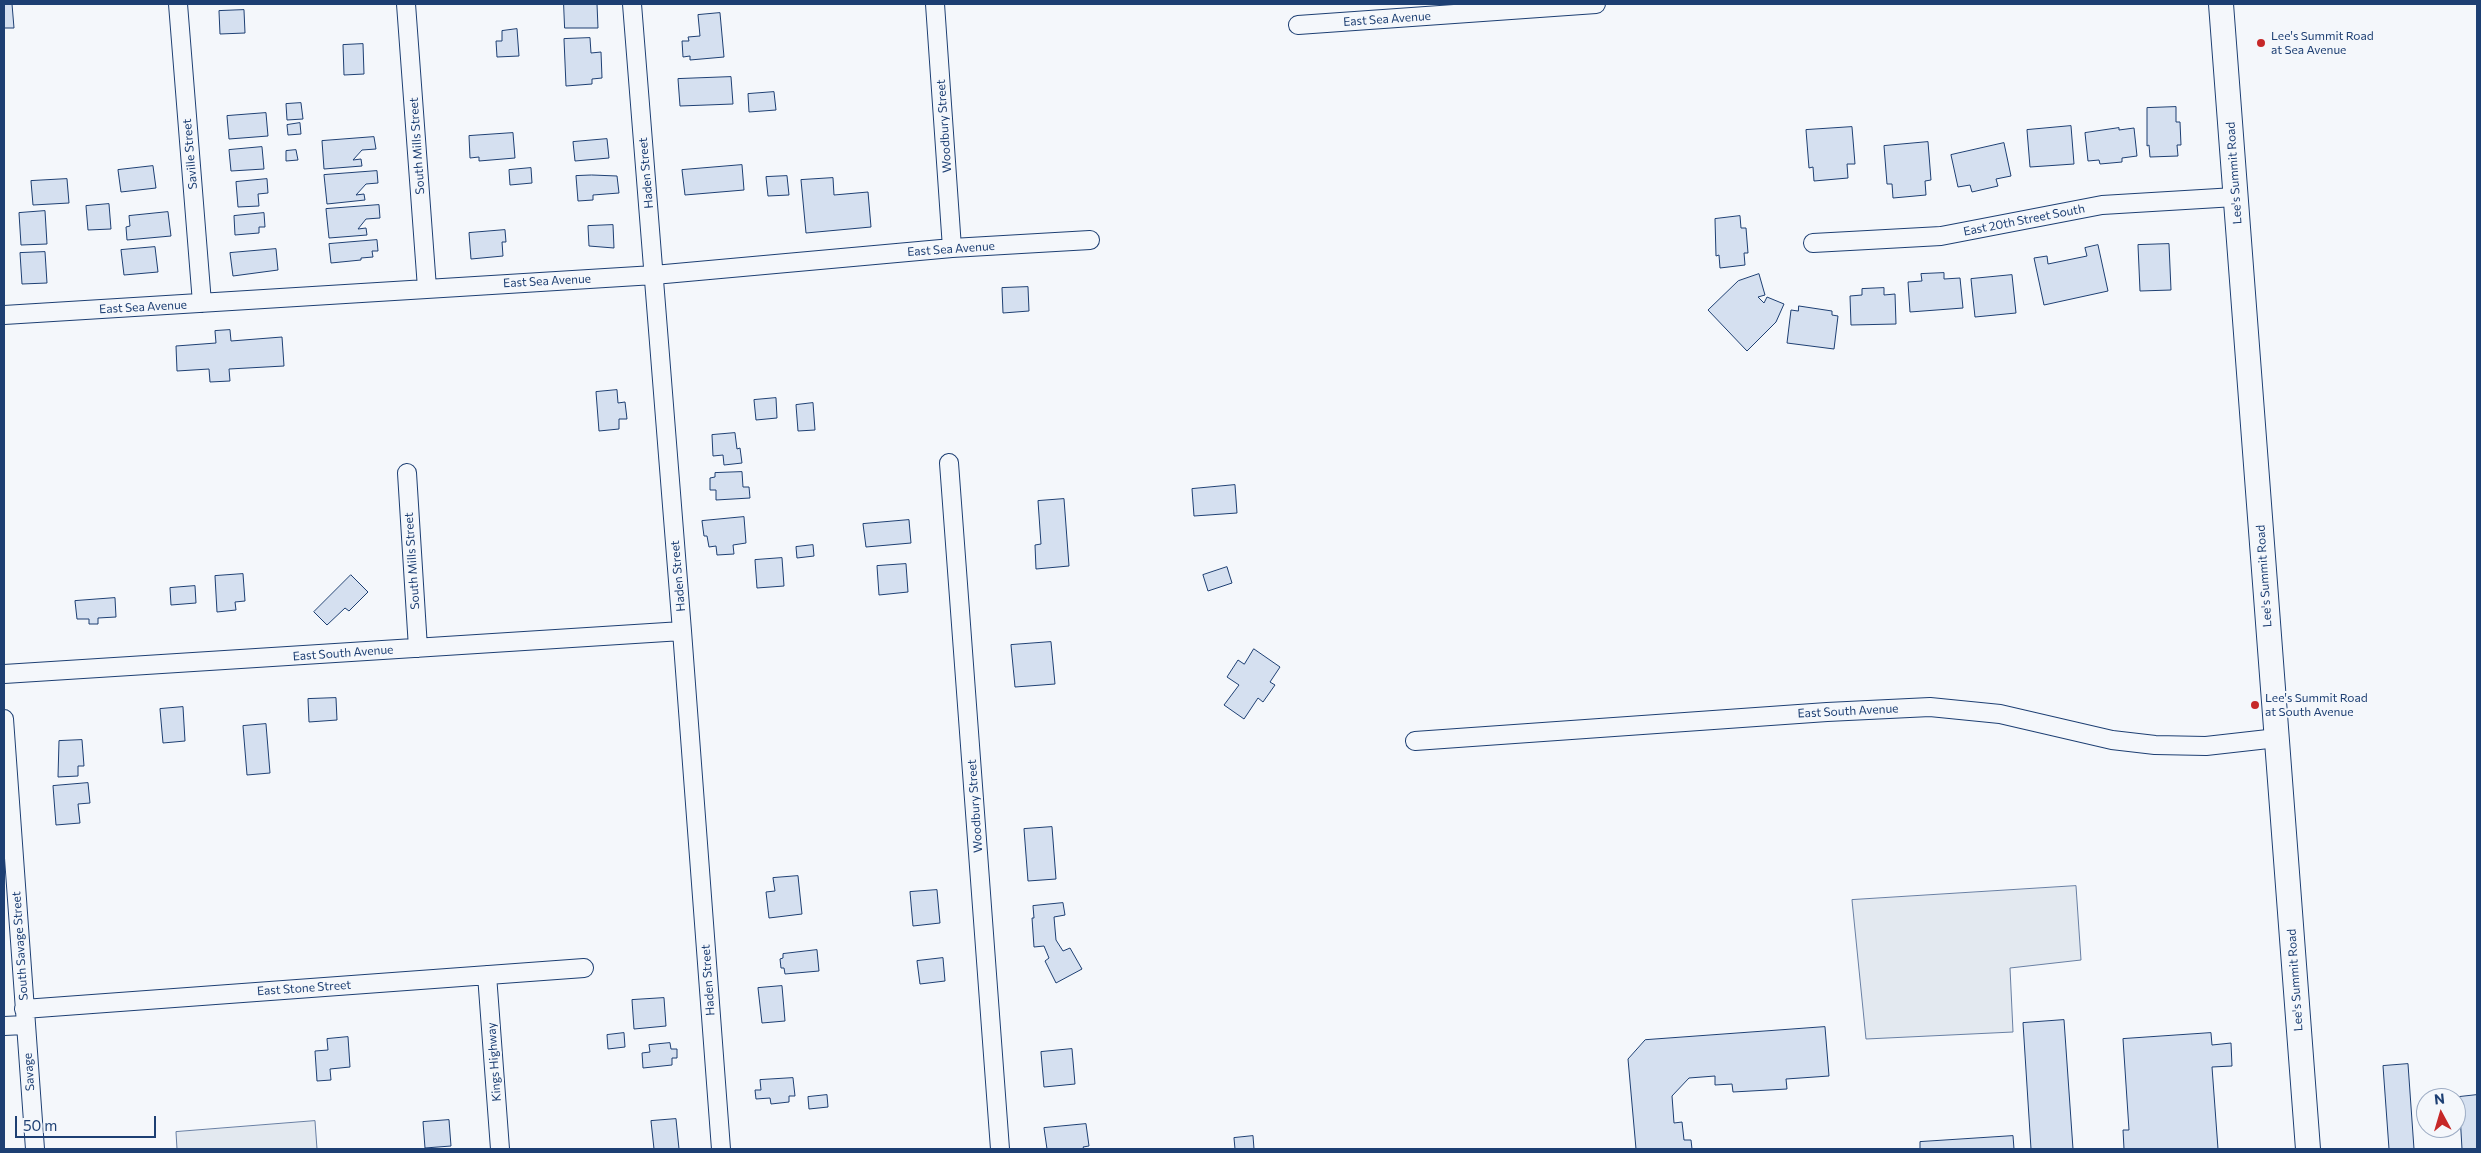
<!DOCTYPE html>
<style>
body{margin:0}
#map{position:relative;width:2481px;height:1153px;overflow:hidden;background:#f4f7fb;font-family:Commissioner,sans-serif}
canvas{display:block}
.frame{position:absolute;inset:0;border:5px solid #1d3f73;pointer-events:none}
.north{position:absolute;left:2416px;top:1088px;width:50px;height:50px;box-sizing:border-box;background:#f4f7fb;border:1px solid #9eadc5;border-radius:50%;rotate:354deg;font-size:14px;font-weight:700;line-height:20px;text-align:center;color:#1d3f73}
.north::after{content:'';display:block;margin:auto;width:18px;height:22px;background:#c62828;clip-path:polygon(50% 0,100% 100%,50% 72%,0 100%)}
.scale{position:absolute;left:15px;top:1116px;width:141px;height:22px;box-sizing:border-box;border:2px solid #1d3f73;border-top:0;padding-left:6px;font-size:15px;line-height:18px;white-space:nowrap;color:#1d3f73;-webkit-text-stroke:4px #f4f7fb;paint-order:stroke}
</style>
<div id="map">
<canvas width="2481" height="1153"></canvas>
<div class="frame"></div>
<div class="north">N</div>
<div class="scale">50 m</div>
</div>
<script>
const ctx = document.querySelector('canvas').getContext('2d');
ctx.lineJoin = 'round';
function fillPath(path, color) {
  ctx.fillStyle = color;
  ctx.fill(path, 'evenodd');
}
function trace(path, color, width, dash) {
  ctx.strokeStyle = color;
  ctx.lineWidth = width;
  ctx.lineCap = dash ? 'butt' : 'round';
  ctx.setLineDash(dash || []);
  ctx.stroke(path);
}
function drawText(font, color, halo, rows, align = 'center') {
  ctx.font = font + ' Commissioner,sans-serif';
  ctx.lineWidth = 4;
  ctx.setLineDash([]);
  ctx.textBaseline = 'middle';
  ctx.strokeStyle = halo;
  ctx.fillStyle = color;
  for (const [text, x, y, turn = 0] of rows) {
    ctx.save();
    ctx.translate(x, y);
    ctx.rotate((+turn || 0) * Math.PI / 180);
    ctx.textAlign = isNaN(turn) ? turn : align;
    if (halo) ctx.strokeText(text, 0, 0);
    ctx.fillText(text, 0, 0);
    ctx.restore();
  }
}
const green = new Path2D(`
 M2076,886L2081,960L2010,968L2013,1032L1866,1039L1852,900Z
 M315,1121L317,1149H177L176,1132Z`);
const building = new Path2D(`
 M4,4H12L14,28H4Z
 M564,4H597L598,28H565Z
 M244,10L245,33L220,34L219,11Z
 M720,13L724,57L690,60V56L683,57L682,41H689L688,37L700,36L698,15Z
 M517,29L519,56L497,57L496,41H502V31Z
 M590,38L591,53L601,52L602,78L592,79V84L566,86L564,39Z
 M363,44L364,74L344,75L343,45Z
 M731,77L733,104L680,106L678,79Z
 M774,92L776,110L749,112L748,94Z
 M301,103L303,119L287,120L286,104Z
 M2176,107V122H2180L2181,145H2177L2178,156L2150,157L2149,145L2147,146V108Z
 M266,113L268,136L229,139L227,116Z
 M300,123L301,134L288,135L287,125Z
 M2071,126L2074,164L2030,167L2027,130Z
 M1852,127L1855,164H1847L1848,178L1814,181L1813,167L1809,168L1806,130Z
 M2119,128V130L2134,128L2137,156L2122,158V162L2100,164L2099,160L2088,161L2085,133Z
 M513,133L515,158L479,161V157L470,158L469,136Z
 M374,137L376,149L362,150L353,160L361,159L362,166L324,169L322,141Z
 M607,139L609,158L575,161L573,142Z
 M1928,142L1931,180L1925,181L1926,195L1893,198L1892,184H1887L1884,146Z
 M2004,143L2011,176L1996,179L1998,186L1972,192L1970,185L1958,187L1951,155Z
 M262,147L264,169L231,171L229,150Z
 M296,150L298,160L286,161V151Z
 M742,165L744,190L685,195L682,170Z
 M153,166L156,188L121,192L118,170Z
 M531,168L532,183L510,185L509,170Z
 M377,171L378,183L366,184L356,195L364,194L365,200L327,204L324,175Z
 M592,175L617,176L619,193L593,195V200L578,201L576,176Z
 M787,176L789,195L768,196L766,177Z
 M833,178L834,195L868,192L871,227L806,233L801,180Z
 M67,179L69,203L33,205L31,181Z
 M267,179L268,193L258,194L259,206L238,207L236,182Z
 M109,204L111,229L88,230L86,206Z
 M379,205L380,218L366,219L358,229L366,228L367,235L329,238L326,209Z
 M45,211L47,244L21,245L19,213Z
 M168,212L171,236L127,240L126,227L130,226L129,216Z
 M264,213L265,227H259V233L235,235L234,216Z
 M1740,216L1741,228H1746L1748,253H1744L1745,265L1720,268L1719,255L1716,256L1715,219Z
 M613,225L614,248L589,246L588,226Z
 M505,230L506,242H502L503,256L471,259L469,233Z
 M377,240L378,251H372L373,257L361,258V260L331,263L329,244Z
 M2169,244L2171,290L2140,291L2138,245Z
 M2098,245L2108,291L2044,305L2034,258L2047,256L2048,264L2087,256L2085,248Z
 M155,247L158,272L124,275L121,250Z
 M276,249L278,270L233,276L230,253Z
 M45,252L47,283L22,284L20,253Z
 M1944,273V279L1960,278L1963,308L1910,312L1908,282L1922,281L1921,274Z
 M1759,274L1765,295L1758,297L1764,303L1767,297L1784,304L1776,322L1747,351L1708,310L1738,281Z
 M2012,275L2016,313L1975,317L1971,279Z
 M1028,287L1029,311L1003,313L1002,288Z
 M1884,288V295L1895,294L1896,324L1851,325L1850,296L1862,295V289Z
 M1799,306L1832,311V315L1838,316L1834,349L1787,343L1791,310L1798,311Z
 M230,330L231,341L282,337L284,366L229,369L230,381L210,382L209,369L177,371L176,346L216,343L215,331Z
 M617,390L618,403L625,402L627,419H619V429L599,431L596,392Z
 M776,398L777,418L756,420L754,400Z
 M813,403L815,430L798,431L796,405Z
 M735,433L737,449L740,448L742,463L724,465L723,455L713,456L712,435Z
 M742,472L743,487H749L750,498L716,500V490H710V478L715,477V473Z
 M1235,485L1237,513L1194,516L1192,489Z
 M1064,499L1069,566L1036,569L1035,545L1041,544L1038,501Z
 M744,517L746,543L733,545L734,554L717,555L716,546L709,547L707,536H704L702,521Z
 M909,520L911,543L866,547L863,524Z
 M813,545L814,556L797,558L796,547Z
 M782,558L784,586L757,588L755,560Z
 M906,564L908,592L879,595L877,566Z
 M1227,567L1232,583L1208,591L1203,575Z
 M243,574L245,601L235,602L236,610L217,612L215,576Z
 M351,575L368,592L349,611L345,608L327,625L314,612Z
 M195,586L196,603L171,605L170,588Z
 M115,598L116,617L98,618V624H89V619H77L75,601Z
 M1051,642L1055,684L1015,687L1011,645Z
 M1254,649L1280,667L1270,682L1275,685L1263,702L1258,698L1244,719L1224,705L1239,685L1227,677L1238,660L1244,664Z
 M336,698L337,720L309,722L308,699Z
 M183,707L185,741L163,743L160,709Z
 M266,724L270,773L247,775L243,726Z
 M82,740L84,766H78V776L58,777L59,741Z
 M88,783L90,803L78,804L80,823L56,825L53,786Z
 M1052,827L1056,879L1028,881L1024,829Z
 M798,876L802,914L769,918L766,892L775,891L773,878Z
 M937,890L940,923L913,926L910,892Z
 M1063,903L1065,915L1054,917L1056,940L1063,951L1070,948L1082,969L1056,983L1045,961L1049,958L1044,946L1034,947L1032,918H1034L1033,906Z
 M817,950L819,971L785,974L784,968H781L780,959L783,958V954Z
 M943,958L945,981L920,984L917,961Z
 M782,986L785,1021L762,1023L758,988Z
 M664,998L666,1026L634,1029L632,1000Z
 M2064,1020L2073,1149H2031L2023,1023Z
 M1825,1027L1829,1076L1786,1079L1787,1089L1733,1092L1732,1084L1715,1085V1076L1689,1078L1672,1096L1674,1123L1682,1122L1684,1140H1691L1692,1149H1636L1628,1059L1645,1040Z
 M624,1033L625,1047L608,1049L607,1035Z
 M2211,1033L2212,1045L2231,1043L2232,1066L2212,1067L2218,1149H2124L2123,1130H2129L2123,1039Z
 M348,1037L350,1067L330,1069L331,1080L317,1081L315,1051L328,1050L327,1039Z
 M670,1043L671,1049H677V1058H672V1065L643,1068L642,1053L650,1052L649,1045Z
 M1072,1049L1075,1084L1044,1087L1041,1052Z
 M2408,1064L2414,1149H2389L2383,1066Z
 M793,1078L795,1096H789V1102L771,1104L770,1098L756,1099L755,1090H761L760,1080Z
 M827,1095L828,1107L809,1109L808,1097Z
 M2477,1095V1149H2462L2459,1097Z
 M676,1119L679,1149H654L651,1121Z
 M449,1120L451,1146L425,1148L423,1122Z
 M1086,1124L1089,1146L1083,1147L1084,1149H1047L1044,1128Z
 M1253,1136L1254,1149H1235L1234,1138Z
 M2013,1136L2014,1149H1920V1142Z`);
const minor = new Path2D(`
 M178,4L202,303
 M406,4L427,288
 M632,4L682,631L721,1149
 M935,4L952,248
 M1298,25L1596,4
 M1813,243L1941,236L2102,205L2235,197
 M4,315L654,275L952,248L1090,240
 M949,463L1000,1149
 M407,473L418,648
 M4,674L682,631
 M4,719L35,1149
 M1415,741L1827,712L1930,707L2000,714L2112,740L2155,745L2206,746L2277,738
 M487,975L500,1149
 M24,1009L584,968
 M4,1026L25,1025`);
const secondary = new Path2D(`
 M2221,4L2308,1149`);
const markers = [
 [2261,43,5,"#c62828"],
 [2255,705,5,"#c62828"]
];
const streetNames = [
 ["East Sea Avenue",1387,19,-4],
 ["Woodbury Street",944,126,-94],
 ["South Mills Street",417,146,-94],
 ["Saville Street",190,154,-95],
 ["Haden Street",646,173,-95],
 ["Lee's Summit Road",2234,173,-94],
 ["East 20th Street South",2024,220,-11],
 ["East Sea Avenue",951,249,-4],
 ["East Sea Avenue",547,281,-3],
 ["East Sea Avenue",143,307,-3],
 ["South Mills Street",412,561,-94],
 ["Haden Street",678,576,-95],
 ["Lee's Summit Road",2264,576,-94],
 ["East South Avenue",343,653,-4],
 ["East South Avenue",1848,711,-3],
 ["Woodbury Street",975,806,-94],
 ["South Savage Street",20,946,-94],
 ["Haden Street",708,980,-94],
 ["Lee's Summit Road",2295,980,-94],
 ["East Stone Street",304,988,-4],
 ["Kings Highway",494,1062,-94],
 ["Savage",29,1072,-94]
];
const poiNames = [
 ["Lee's Summit Road",2271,36],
 ["at Sea Avenue",2271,50],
 ["Lee's Summit Road",2265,698],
 ["at South Avenue",2265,712]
];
fillPath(green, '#e3e9f0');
trace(green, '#687fa3', 1);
fillPath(building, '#d5e0f0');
trace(building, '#1d3f73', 1);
trace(minor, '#1d3f73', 20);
trace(secondary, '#1d3f73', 26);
trace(minor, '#f4f7fb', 18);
trace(secondary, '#f4f7fb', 24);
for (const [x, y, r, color] of markers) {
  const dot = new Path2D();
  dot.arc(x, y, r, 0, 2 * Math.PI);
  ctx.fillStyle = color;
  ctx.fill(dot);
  trace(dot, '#f4f7fb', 2);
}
drawText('12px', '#1d3f73', '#f4f7fb', streetNames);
drawText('12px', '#1d3f73', '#f4f7fb', poiNames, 'left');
</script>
